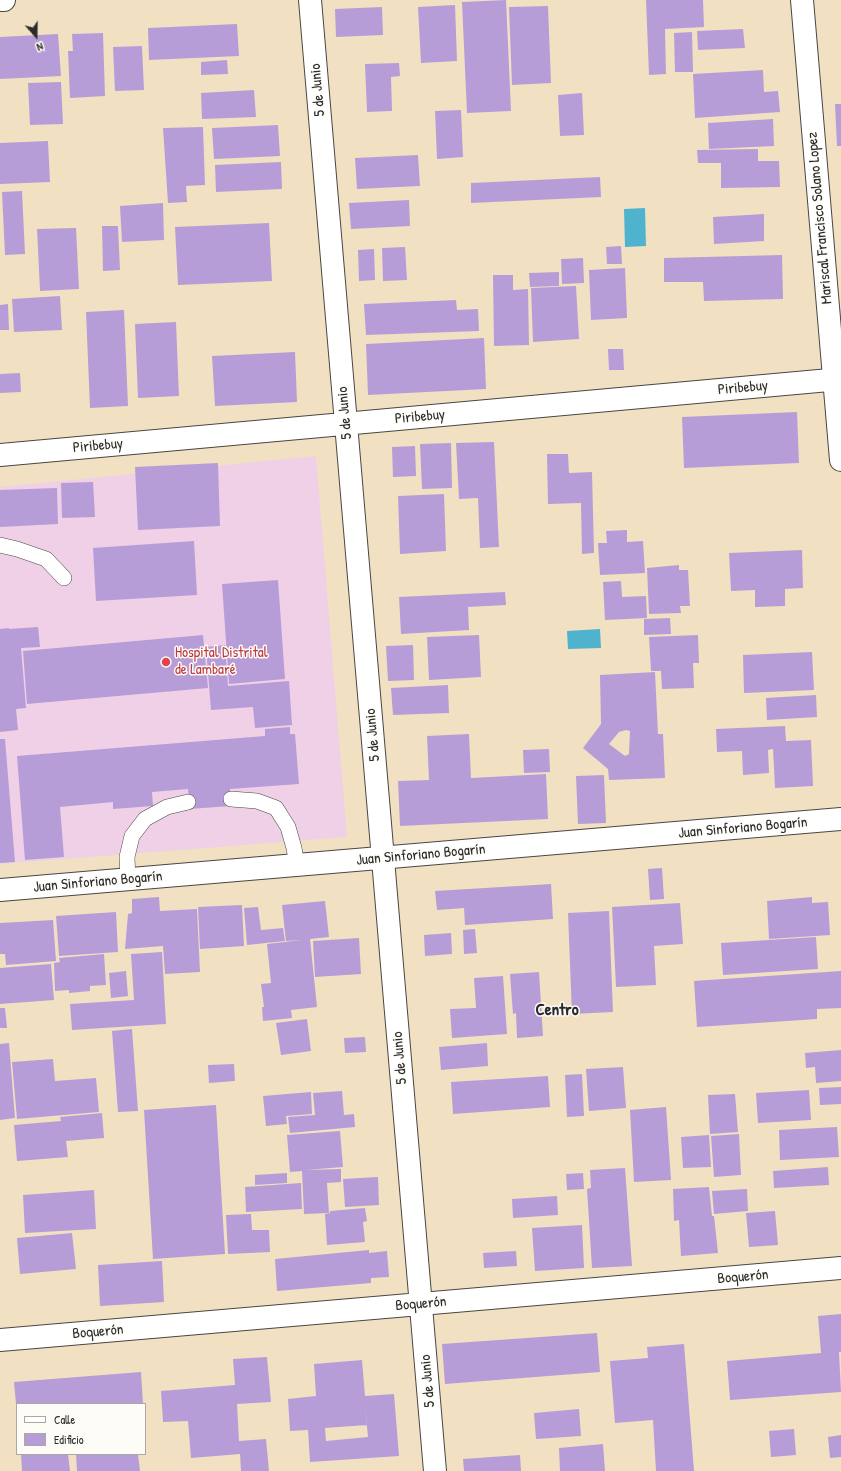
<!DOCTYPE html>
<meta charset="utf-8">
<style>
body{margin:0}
#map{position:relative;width:841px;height:1471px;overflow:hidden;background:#f2e0c3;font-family:"Patrick Hand",sans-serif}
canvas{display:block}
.legend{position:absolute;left:16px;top:1403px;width:130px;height:52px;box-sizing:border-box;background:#fdfcf7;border:1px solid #a9a8a5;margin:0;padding:5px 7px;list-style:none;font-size:12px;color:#2b2b2b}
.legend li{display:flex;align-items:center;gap:8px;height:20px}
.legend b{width:20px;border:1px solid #a9a8a5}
.north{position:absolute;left:16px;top:16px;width:40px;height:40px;-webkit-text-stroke:3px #fdfcf7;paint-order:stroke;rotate:160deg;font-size:11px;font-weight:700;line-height:16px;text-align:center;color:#2b2b2b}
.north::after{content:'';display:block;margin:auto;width:14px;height:18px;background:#2b2b2b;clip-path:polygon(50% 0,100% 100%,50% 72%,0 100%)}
</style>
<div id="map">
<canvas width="841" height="1471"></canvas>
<ul class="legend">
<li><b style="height:5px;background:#fff"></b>Calle</li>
<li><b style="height:11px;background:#b79dd8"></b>Edificio</li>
</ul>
<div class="north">N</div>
</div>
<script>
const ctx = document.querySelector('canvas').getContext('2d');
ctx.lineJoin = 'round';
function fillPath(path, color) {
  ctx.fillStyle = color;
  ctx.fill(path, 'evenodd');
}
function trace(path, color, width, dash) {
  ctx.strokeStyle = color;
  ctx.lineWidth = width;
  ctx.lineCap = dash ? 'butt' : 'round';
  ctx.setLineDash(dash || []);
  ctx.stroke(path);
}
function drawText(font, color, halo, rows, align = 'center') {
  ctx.font = font + ' "Patrick Hand",sans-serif';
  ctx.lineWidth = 3;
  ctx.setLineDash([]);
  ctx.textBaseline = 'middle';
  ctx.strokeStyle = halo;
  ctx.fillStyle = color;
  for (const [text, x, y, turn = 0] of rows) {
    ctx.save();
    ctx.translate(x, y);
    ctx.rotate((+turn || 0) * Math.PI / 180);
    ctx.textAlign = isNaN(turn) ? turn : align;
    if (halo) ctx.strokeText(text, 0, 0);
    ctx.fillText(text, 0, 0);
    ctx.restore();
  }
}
const built = new Path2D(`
 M316,456L347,837L0,864V487Z`);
const water = new Path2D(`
 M645,208L646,246L625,247L624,209Z
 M600,629L601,648L568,649L567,631Z`);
const building = new Path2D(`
 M506,0L511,111L467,113L462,2Z
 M646,0H703L704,27L665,29L666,74L649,75Z
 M455,5L457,61L421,63L418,7Z
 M548,6L551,83L512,85L509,7Z
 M382,7L383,35L336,37L335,9Z
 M237,24L239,56L149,60L148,28Z
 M743,29L745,48L698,50L697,31Z
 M692,32L693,72H675L674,33Z
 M103,33L105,96L70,98L68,51H73L72,34Z
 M58,34L61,76L0,79V37Z
 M142,46L144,90L115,91L113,47Z
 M227,60L228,74L201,75V62Z
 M399,63L400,76L391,77L392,111L367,112L365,64Z
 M763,70L764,92L778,91L780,112L695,118L693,74Z
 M61,82L63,124L30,125L28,83Z
 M254,90L256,117L202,119L201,93Z
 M582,93L584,135L560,136L558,95Z
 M835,104H841V146H837Z
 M461,110L463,157L437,159L435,111Z
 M773,119L774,146L709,149L708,123Z
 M278,125L280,156L214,159L212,128Z
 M203,127L205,185L186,186L187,202L168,203L163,128Z
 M48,141L50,182L0,184V143Z
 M758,149V161H779L780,187L721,188V163H698L697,150Z
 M418,155L420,186L357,189L355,158Z
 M281,162L282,189L216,192L215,165Z
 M600,177L601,197L471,203V183Z
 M22,191L25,254L5,255L2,192Z
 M409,200L410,226L351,229L349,203Z
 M163,203L164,240L122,242L120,206Z
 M764,214V241L714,244L713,217Z
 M269,223L272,281L178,285L175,227Z
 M102,226H118L120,270L103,271Z
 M76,228L79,289L40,291L37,229Z
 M621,246L622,264H607L606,247Z
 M405,247L407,280L383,281L382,248Z
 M374,249L375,280L359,281L358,250Z
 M782,255L783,299L704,301L703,282H664V258Z
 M583,258L584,283L562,284L561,259Z
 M625,268L627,318L591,320L589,270Z
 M559,272V286L530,287L529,273Z
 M493,275H513V290L528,289L529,345L494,346Z
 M576,286L579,339L533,342L531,288Z
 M60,296L62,330L14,332L12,299Z
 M456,300L457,310L478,309L479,331L366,335L364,304Z
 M8,304L9,330H0V305Z
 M124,310L128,406L90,408L86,312Z
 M176,322L179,396L138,398L135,324Z
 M484,338L486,389L368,395L366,344Z
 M608,349H623L624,370H609Z
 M295,352L297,402L215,406L212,356Z
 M20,373L21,392L0,393V374Z
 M797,412L799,463L684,468L682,417Z
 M494,442L499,547L480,548L478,498L459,499L456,443Z
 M451,443L452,488L422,489L420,444Z
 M415,446L416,476L393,477L392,447Z
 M547,454H568L569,473L592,472L594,553L582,554L581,503L548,504Z
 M218,463L220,526L138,530L135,467Z
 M93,482L95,517L62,518L61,483Z
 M57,488L58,524L0,527V490Z
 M444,494L446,551L400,554L398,496Z
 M627,530V542L643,541L645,573L600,575L598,543H607L606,531Z
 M194,541L197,595L96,601L93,548Z
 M802,550L803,588L785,589V606L755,607V590L731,591L729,553Z
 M679,565V570H688L690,606H680L681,613L649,614L647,568Z
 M278,580L285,679L229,684L222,584Z
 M621,581L622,597L646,596L647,618L605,620L603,582Z
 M505,592L506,605L468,607L469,630L401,634L399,597Z
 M670,618L671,634L644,635V619Z
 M38,627L40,647L21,648L26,708L16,709L18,730L0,732V629L9,628V629Z
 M203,635L208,688L27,704L23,651Z
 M479,635L481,677L429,680L427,637Z
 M698,635L699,663H693L694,688L662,689L661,671H651L649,637Z
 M225,645L228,686L289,681L292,725L255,728L253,707L211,710L206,647Z
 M413,645L414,680L388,681L386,646Z
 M812,652L814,690L744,693L743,655Z
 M655,672L658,734H663L665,778L609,780L608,769L583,748L601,724L600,675ZM626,730L630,731L629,754L625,756L609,744L619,732Z
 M448,685L449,713L393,715L391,688Z
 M816,695L817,717L767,720L766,698Z
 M785,726L786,741L811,740L813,786L775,788L773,749L768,750L769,773L743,775L742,751L717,752L716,729Z
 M290,727V734H295L299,784L230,789L231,806L189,809L188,789L152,792L153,806L113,809V802L60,807L64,857L25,860L17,756L265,736V729Z
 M469,734L471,778L546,774L548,819L400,826L398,781L429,780L427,736Z
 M0,739H5L15,862L0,863Z
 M549,749L550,772L524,773L523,750Z
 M604,775L606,823L578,824L576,776Z
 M662,868L664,899L650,900L648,869Z
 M551,884L553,919L465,925L464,908L437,910L435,891Z
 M159,897L160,911L197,909L200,972L165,974L163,946L125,949L128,914L132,913V899Z
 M812,897V903L828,902L830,935L769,939L767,901Z
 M325,901L329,937L310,939L317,1007L291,1010L292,1018L263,1021L262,1007H264L261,984L271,983L267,944L301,940L286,941L282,905Z
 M680,903L683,944L654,946L656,985L616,987L612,907Z
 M242,905L244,946L200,949L198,907Z
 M258,907L261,930L283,928L285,941L247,945L244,908Z
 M609,911L613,1012L572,1014L568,913Z
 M116,912L118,952L59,956L56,916Z
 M53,920L56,961L6,965L5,954H0V923Z
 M475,929L477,953L464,954L463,930Z
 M451,933L452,954L425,956L424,935Z
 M816,937L818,969L723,975L721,943Z
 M359,938L361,974L315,977L313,941Z
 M162,952L166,1024L72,1030L70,1004L134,1000L131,954Z
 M104,954L106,985L90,986V991L69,993V990L55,991L54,963L60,962L59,958Z
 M51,964L54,1000L0,1004V968Z
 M126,971L128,996L111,998L109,973Z
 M841,971V1008L817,1009V1019L697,1027L694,981Z
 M539,972L543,1036L517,1038L516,1013L513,1014L510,974Z
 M503,976L507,1034L452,1038L450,1009L476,1008L474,978Z
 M0,1008H5L7,1028H0Z
 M307,1019L311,1051L281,1055L276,1023Z
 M132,1029L138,1111L118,1112L112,1031Z
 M365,1037L366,1052L345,1053L344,1038Z
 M9,1043L15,1118L0,1120V1044Z
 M487,1043L488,1066L441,1070L439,1047Z
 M841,1050V1081L816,1083L815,1067L806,1068L805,1053Z
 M53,1059L55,1081L96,1078L99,1112L17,1119L12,1062Z
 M234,1064L235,1081L209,1083L208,1065Z
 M623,1067L626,1108L589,1111L586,1069Z
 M582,1074L584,1116L567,1117L565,1075Z
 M548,1076L550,1107L453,1114L451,1082Z
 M841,1087V1104L820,1105L819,1088Z
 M809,1090L811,1120L758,1123L756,1093Z
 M342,1091L344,1115L354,1114L355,1127L290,1133L288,1117L315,1115L313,1093Z
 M311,1092L312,1114L286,1116L287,1124L266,1126L263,1096Z
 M735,1094L738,1132L710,1134L708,1095Z
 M216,1105L225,1254L153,1259L144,1110Z
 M666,1107L671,1180L634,1182L630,1110Z
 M102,1113L104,1138L66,1141L68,1157L17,1161L14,1125L61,1121L60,1117Z
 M837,1127L839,1157L780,1160L779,1130Z
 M340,1131L343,1167L306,1170L341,1169V1182L327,1183L329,1213L304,1214L302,1171L290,1172L287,1135Z
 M739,1134L741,1175L714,1177L711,1136Z
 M709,1135L711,1167L683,1168L681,1137Z
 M828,1167L829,1185L774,1188L773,1171Z
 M625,1168L632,1266L592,1268L587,1189L591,1188L590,1170Z
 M287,1173V1183L255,1185V1175Z
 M583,1173L584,1189L567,1190L566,1174Z
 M378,1177L379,1205L345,1207L343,1179Z
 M301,1183L302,1209L246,1212L245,1187Z
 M709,1187L712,1216H714L718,1253L681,1256L679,1220L674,1221L673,1189Z
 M747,1189L748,1211L714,1214L712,1191Z
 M94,1190L96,1229L25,1233L23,1195Z
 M557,1196L558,1215L513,1218L512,1199Z
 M365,1208L367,1221L363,1222L365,1242L327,1245L325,1214L330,1213V1211Z
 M775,1211L778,1245L749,1247L746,1213Z
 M251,1214L252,1230H269L270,1252L228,1254L226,1215Z
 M582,1225L584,1268L535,1271L532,1228Z
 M72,1233L76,1269L20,1274L17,1238Z
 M369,1250V1253L387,1251L389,1277L371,1278V1283L277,1291L275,1259Z
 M516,1251L517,1266L484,1268L483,1253Z
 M162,1261L164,1302L100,1306L98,1265Z
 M841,1314V1352H839L841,1392L730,1400L727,1361L821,1353L818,1316Z
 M597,1333L600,1372L445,1384L442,1344Z
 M684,1344L694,1471H656L653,1420L615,1423L610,1361L648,1358L647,1347Z
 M267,1357L271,1402L237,1404L239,1441L266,1439L269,1471H241L240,1454L191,1458L188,1421L163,1422L161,1391L235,1385L233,1359Z
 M362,1360L365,1396L394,1394L399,1456L310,1462L308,1430L290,1431L288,1399L316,1396L314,1364ZM365,1407L368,1437L326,1441L325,1428L367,1425Z
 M141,1372L143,1404H16L14,1382Z
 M579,1409L581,1436L536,1439L534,1413Z
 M794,1429L796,1455L771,1457L769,1431Z
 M841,1435V1457L830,1458L828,1437Z
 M603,1444L605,1471H560L559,1448Z
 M21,1454H68L70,1471H22Z
 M76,1454H138L140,1471H77Z
 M520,1455L521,1471H464L463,1459Z`);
const lane = new Path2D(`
 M0,545L17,549L46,559L64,578
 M231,799L257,801L276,808L288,827L294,848L297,865
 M128,880L127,857L132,836L145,819L167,807L188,802`);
const street = new Path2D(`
 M0,0H4
 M310,0L435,1471
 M0,455L841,379
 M0,890L841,819
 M0,1340L841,1268`);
const secondary = new Path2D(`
 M802,0L841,460`);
const markers = [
 [166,662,5,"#e0444e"]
];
const streetNames = [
 ["5 de Junio",318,90,-95],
 ["Mariscal Francisco Solano Lopez",820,218,-95],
 ["Piribebuy",743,388,-5],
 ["5 de Junio",345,413,-95],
 ["Piribebuy",420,417,-5],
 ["Piribebuy",98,446,-5],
 ["5 de Junio",373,735,-95],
 ["Juan Sinforiano Bogarín",743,828,-5],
 ["Juan Sinforiano Bogarín",421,855,-5],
 ["Juan Sinforiano Bogarín",98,882,-5],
 ["5 de Junio",400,1058,-95],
 ["Boquerón",743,1277,-5],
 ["Boquerón",421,1304,-5],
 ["Boquerón",98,1332,-5],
 ["5 de Junio",428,1381,-95]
];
const healthNames = [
 ["Hospital Distrital",175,653],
 ["de Lambaré",175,670]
];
const quarterNames = [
 ["Centro",557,1010]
];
fillPath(built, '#efd0e6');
fillPath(water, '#50b3ce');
fillPath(building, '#b79dd8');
trace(lane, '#494642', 16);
trace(street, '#494642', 24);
trace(secondary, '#494642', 24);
trace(lane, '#fff', 15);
trace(street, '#fff', 22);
trace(secondary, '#fff', 22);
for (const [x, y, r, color] of markers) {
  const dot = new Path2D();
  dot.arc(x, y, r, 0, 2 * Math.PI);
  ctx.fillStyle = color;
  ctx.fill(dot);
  trace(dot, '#fdfcf7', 1.5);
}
drawText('15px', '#2b2b2b', '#fdfcf7', streetNames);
drawText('15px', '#be3a42', '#fdfcf7', healthNames, 'left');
drawText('bold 17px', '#2b2b2b', '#fdfcf7', quarterNames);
</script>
